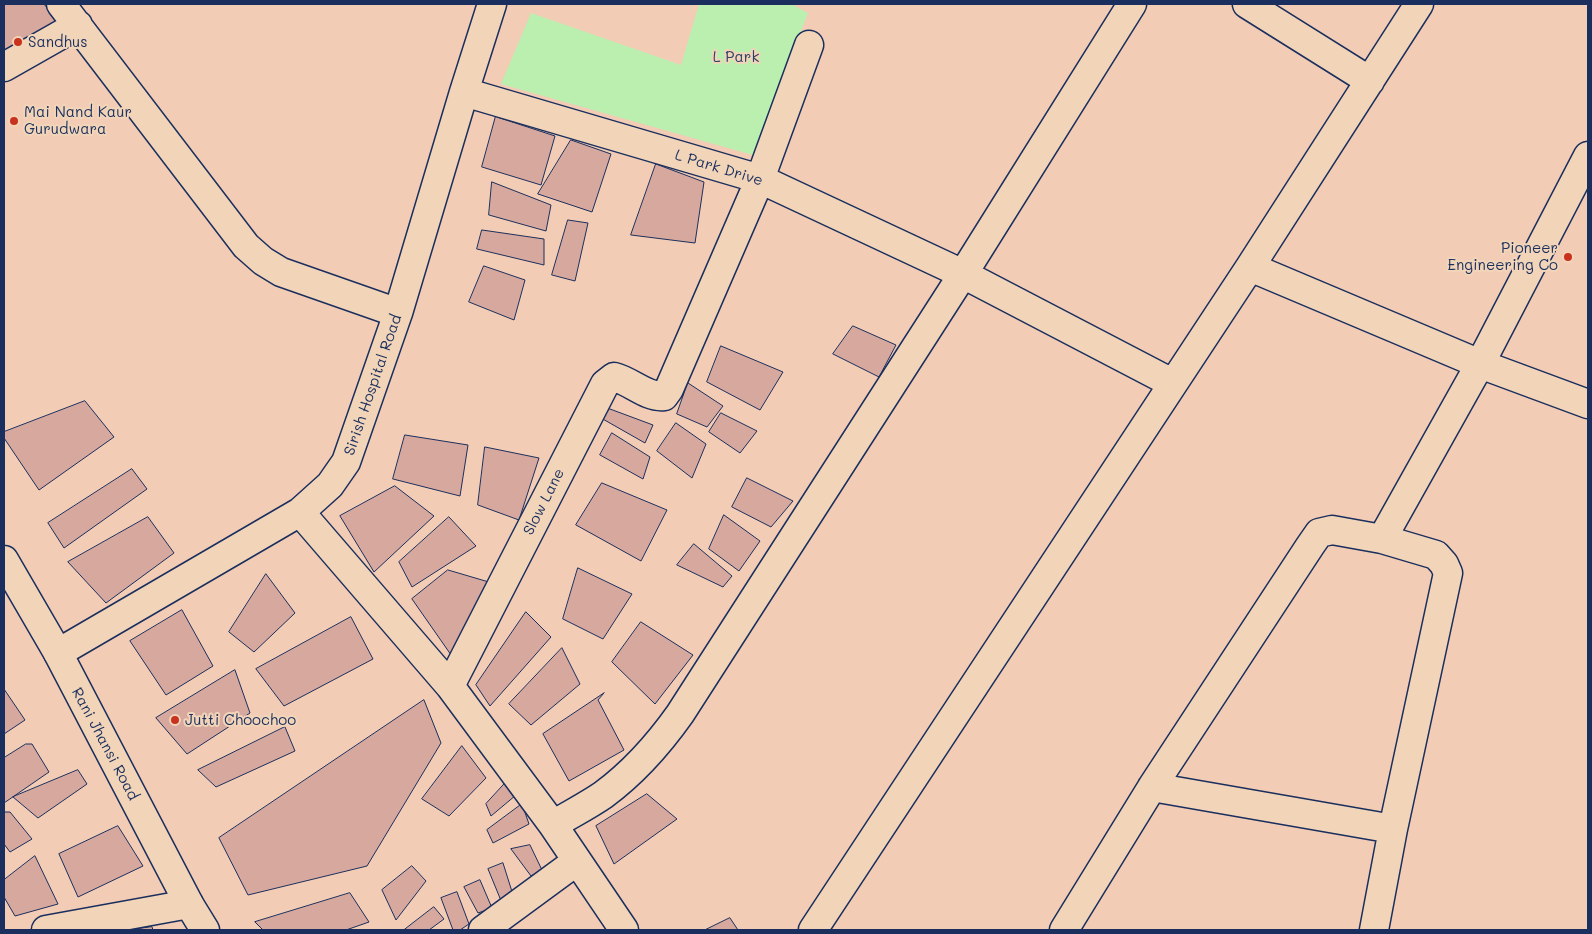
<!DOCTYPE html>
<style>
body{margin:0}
#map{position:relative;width:1592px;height:934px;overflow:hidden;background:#f2ccb4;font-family:Mali,sans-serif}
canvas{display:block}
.frame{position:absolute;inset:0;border:5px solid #1b2f5e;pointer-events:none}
</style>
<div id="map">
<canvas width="1592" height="934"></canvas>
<div class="frame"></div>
</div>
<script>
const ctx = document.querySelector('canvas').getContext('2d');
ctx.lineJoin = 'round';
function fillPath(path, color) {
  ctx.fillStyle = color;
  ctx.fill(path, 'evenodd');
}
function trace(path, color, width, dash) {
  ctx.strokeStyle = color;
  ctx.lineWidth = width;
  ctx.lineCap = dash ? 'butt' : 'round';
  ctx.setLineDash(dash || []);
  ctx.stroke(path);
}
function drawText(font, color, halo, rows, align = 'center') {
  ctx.font = font + ' Mali,sans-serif';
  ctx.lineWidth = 4;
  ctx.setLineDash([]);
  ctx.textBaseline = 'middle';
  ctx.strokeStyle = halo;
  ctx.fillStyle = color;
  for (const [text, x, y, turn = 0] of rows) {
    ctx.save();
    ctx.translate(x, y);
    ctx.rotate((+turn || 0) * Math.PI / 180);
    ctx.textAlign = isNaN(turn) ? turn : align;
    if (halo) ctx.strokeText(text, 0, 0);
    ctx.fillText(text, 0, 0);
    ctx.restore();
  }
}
const green = new Path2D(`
 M699,4H791L808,13L753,155L501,84L531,13L681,65Z`);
const building = new Path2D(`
 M4,4H44L60,25L4,60Z
 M497,111V117L555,136L541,185L482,167Z
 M571,140L611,154L592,212L538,194Z
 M656,164L704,182L695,243L631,235Z
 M492,182L551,205L546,231L489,215Z
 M568,220L588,223L575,281L552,275Z
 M482,230L544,239V265L477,249Z
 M484,266L525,280L514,320L469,302Z
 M853,326L896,345L879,377L833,354Z
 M721,346L783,372L760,410L707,382Z
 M688,383L723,406L707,427L677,414Z
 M85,401L114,437L39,490L4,438V432Z
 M610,409L653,425L645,443L601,418Z
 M721,413L757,431L740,453L709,432Z
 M676,423L706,444L692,478L657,451Z
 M612,433L650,457L643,479L600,455Z
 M405,435L468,445L460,496L393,479Z
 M485,447L539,458L519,520L478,505Z
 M132,469L147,489L64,548L48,523Z
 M747,478L793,501L771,527L732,507Z
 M602,483L667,510L641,561L576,525Z
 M395,486L434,516L374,572L340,516Z
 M724,515L760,541L739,571L709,549Z
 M148,517L174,553L106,603L68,562Z
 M449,517L476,546L412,587L399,562Z
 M694,544L732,576L723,587L677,565Z
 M578,568L632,594L603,639L563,619Z
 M448,570L499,585L456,662L412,599Z
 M266,574L295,613L254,652L229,632Z
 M182,610L213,666L166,695L130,641Z
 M526,612L551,637L490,706L476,685Z
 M351,617L373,659L284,706L256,669Z
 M641,622L693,655L655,704L612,662Z
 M562,648L580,684L531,725L509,704Z
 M235,670L250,713L187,754L156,718Z
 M4,689L25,720L4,734Z
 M604,693L598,700L624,750L569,781L543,734Z
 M424,700L441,743L367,866L248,895L219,838Z
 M285,727L295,751L216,787L198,770Z
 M26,744H32L49,772L4,803V758Z
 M462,746L486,778L449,816L422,799Z
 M78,770L87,784L38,818L13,797Z
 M509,779L522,790L491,816L486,804Z
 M647,794L677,819L614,864L596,826Z
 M522,804L529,824L493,843L487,830Z
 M4,812H10L32,839L10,852L4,844Z
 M118,826L143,866L78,897L59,854Z
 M530,845L542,870L531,876L511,849Z
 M35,856L58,904L15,916L4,897V880Z
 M503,863L514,898L502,903L488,869Z
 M412,866L426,881L396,920L382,890Z
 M480,880L492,908L478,913L464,887Z
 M457,892L469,924L460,930H453L441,898Z
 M350,893L369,922L346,930H263L255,922Z
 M434,907L444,919L429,930H404Z
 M730,918L738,930H705Z
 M152,927L153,930H127Z`);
const street = new Path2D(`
 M61,4L246,246L263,261L281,272L398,313
 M1247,4L1370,81
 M4,67L78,25
 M464,92L760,179L963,274L1172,383
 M1250,267L1480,364L1588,404
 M300,512L450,686L605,384L614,377C631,381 647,398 664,396L669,389L760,179L809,45
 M1382,539L1480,364L1588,156
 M58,653L300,512L330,485L346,462L398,313L464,92L492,4
 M450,686L553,825C569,815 587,806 603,795C633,773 658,745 680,714L963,274L1132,4
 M1152,787L1393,829
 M553,825L624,930
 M46,930L189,904
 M483,930L577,861
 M813,930L1250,267L1419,4
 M1064,930L1152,787L1310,546L1319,533L1332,530L1382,539L1436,555L1444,564L1448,573L1393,829L1374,930`);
const secondary = new Path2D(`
 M4,560L58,653L189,904L205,930`);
const markers = [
 [18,42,5,"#c8321e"],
 [14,121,5,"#c8321e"],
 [1568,257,5,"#c8321e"],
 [175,720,5,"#c8321e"]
];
const poiNames = [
 ["Sandhus",28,42],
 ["Mai Nand Kaur",24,112],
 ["Gurudwara",24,129],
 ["Pioneer",1558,248,"right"],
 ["Engineering Co",1558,265,"right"],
 ["Jutti Choochoo",185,720]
];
const parkNames = [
 ["L Park",736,57]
];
const streetNames = [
 ["L Park Drive",719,168,17],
 ["Sirish Hospital Road",373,385,-71],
 ["Slow Lane",544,502,-63],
 ["Rani Jhansi Road",105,744,62]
];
fillPath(green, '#bbefb0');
fillPath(building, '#d7a89e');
trace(building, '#1b2f5e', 1);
trace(street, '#1b2f5e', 31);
trace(secondary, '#1b2f5e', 31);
trace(street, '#f2d5b9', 28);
trace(secondary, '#f2d5b9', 28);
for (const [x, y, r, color] of markers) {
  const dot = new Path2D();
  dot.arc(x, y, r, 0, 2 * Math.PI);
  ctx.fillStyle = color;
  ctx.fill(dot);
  trace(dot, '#f2d5b9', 2);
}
drawText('15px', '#1b2f5e', '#f2d5b9', poiNames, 'left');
drawText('15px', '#2b4266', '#f2d5b9', parkNames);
drawText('15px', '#1b2f5e', '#f2d5b9', streetNames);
</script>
